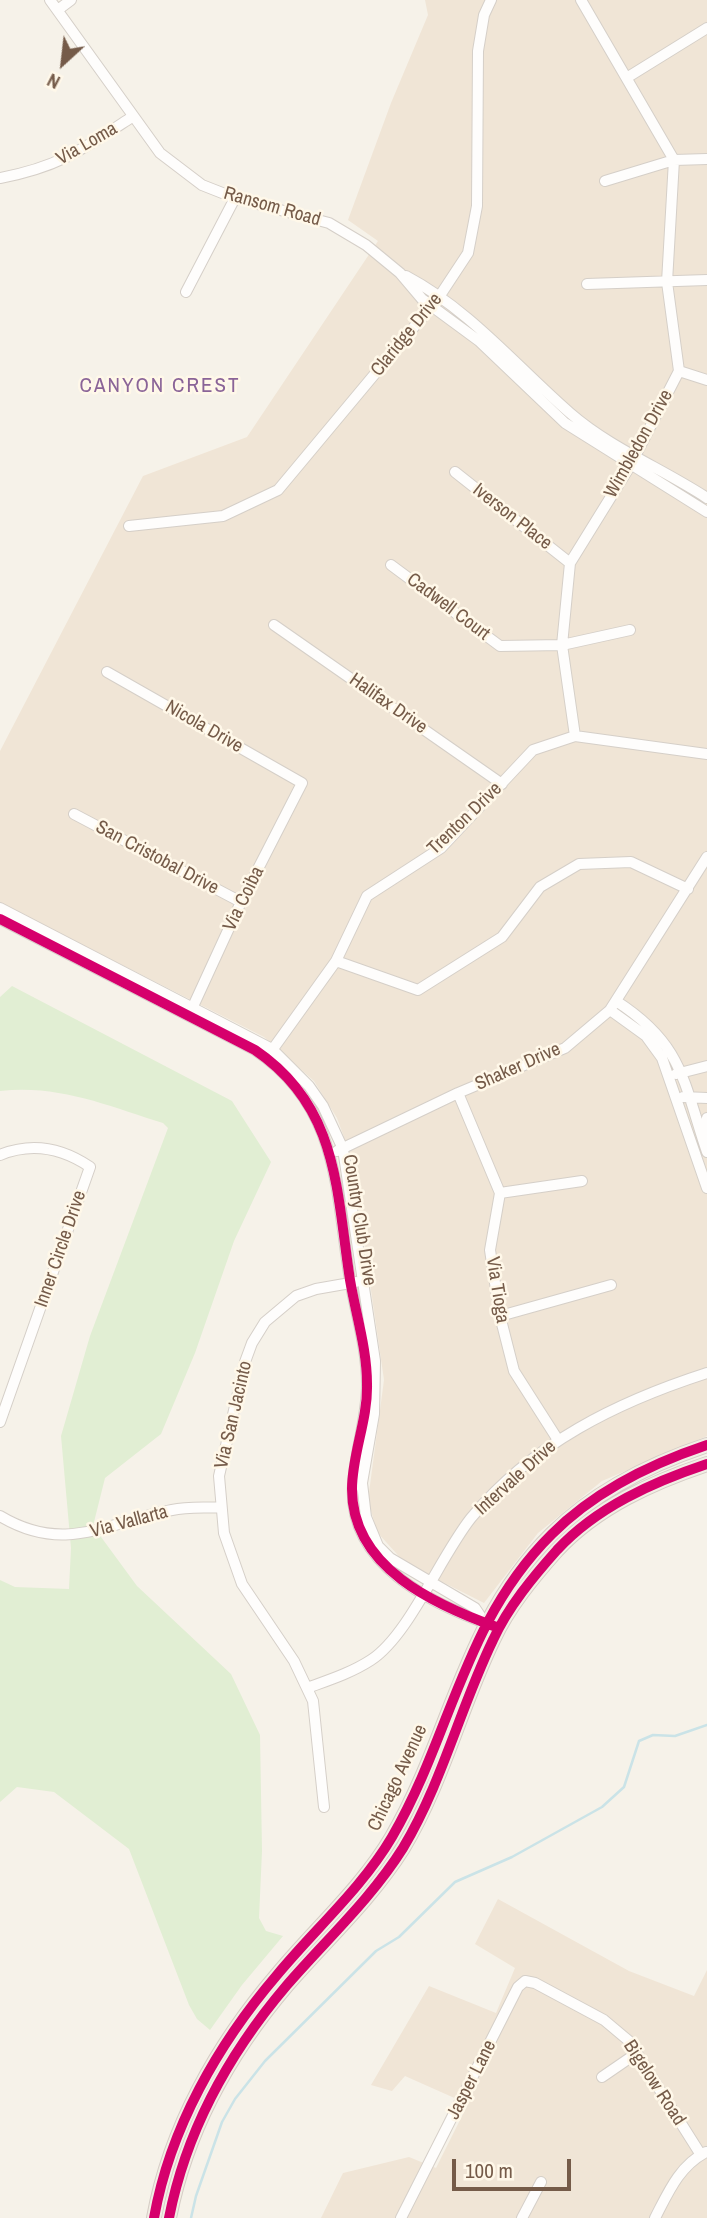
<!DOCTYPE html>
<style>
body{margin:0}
#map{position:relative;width:707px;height:2218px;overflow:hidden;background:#f6f2e9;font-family:"Archivo Narrow",sans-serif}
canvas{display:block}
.north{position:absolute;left:28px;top:28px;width:70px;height:70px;-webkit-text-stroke:5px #fff8e9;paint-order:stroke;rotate:207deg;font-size:19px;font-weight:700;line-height:28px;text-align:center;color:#755b49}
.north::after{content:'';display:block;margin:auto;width:24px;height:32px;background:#755b49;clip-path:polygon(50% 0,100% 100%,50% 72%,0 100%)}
.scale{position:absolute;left:452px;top:2159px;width:119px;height:32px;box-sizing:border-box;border:4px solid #755b49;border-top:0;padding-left:9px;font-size:21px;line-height:24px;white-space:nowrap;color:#755b49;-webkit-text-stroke:5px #fff8e9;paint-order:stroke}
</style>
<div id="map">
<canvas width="707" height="2218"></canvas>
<div class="north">N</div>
<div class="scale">100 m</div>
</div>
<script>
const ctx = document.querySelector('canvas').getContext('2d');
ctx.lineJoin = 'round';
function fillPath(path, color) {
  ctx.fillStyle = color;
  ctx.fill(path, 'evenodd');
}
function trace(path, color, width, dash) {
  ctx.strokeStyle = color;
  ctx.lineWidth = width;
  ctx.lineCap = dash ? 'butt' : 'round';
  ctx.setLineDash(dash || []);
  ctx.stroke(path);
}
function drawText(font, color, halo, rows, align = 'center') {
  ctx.font = font + ' "Archivo Narrow",sans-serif';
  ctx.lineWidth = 5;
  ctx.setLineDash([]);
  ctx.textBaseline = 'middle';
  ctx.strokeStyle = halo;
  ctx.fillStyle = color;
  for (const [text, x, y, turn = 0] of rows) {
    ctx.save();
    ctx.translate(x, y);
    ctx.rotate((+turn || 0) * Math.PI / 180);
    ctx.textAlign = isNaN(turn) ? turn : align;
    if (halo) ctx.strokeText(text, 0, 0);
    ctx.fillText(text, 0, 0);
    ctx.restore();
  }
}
const residential = new Path2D(`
 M425,0H707V1436L602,1481L538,1533L484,1603L405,1563L377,1532L368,1500L384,1380L352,1159L337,1118L314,1081L264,1037L0,903V751L143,476L247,437L378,241L348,220L391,103L428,15Z
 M498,1899L629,1971L694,1996L707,1970V2218H321L343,2173L409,2157L436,2168L468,2104L405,2076L392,2091L371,2085L429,1986L496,2013L515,1968L475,1944Z`);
const green = new Path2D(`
 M12,986L232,1101L271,1162L234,1241L195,1353L161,1434L105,1478L93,1526L137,1586L231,1674L260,1735L262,1851L259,1918L266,1931L283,1936L242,1985L210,2030L197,2019L189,2005L129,1849L54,1792L17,1787L0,1802V1580L15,1587L69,1589L71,1548L61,1436L90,1336L168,1128L163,1123C109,1106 58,1084 0,1091V997Z`);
const stream = new Path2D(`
 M191,2218L196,2196L222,2122L235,2099L265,2061L376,1951L399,1937L455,1882L512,1857L602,1807L624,1787L639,1741L653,1735L675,1736L707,1725`);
const minor = new Path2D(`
 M50,0L160,153L202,185L235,198L329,223L366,245L400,273L422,299L479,341L565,423L707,512
 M59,9L71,0
 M628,77L707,28
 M0,178C59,167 83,149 132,117
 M605,181L674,160L707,159
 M406,276C470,310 516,366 570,413C610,448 663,469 707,498
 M587,284L707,280
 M186,292L235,198
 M679,371L707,380
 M455,472L570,563
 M129,526L223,516L278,490L439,297L468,253L477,206L478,51L484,15L491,0
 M391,565L500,646L562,645L630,630
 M274,625L502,784
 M107,672L302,783L241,902L190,1013
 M575,736L562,645L570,563L630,466L679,371L667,282L674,160L581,0
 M74,814L241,902
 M0,908L272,1049L309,1086L323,1106L343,1149L375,1361L374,1414L362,1483L366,1517L378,1546L390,1558L475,1608L485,1623
 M0,919L255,1050C340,1107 335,1190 350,1280C356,1315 367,1349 367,1385C367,1418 355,1451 353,1484C347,1564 431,1604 494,1626
 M336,961L418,990L502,937L540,887L579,864L631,862L688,889
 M616,1001C683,1044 683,1081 707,1152
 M610,1010L646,1036L662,1058L707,1188
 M270,1053L336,961L367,896L441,848L533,750L575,736L707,754
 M676,1074L707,1066
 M458,1093L500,1193L490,1250L500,1316L514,1371L558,1440
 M683,1097L707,1098
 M703,1136L707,1118
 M337,1151L458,1093L565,1048L610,1010L707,857
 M0,1155C32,1142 62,1148 90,1167L0,1422
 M500,1193L582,1181
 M500,1316L611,1285
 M0,1516C65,1555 108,1522 172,1510C187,1507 204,1508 220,1507
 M307,1688C329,1680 351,1673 371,1660C409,1635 440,1557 471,1518C533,1443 617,1402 707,1373
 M324,1807L313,1701L294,1661L242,1584L224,1533L219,1476L245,1362L252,1343L265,1322L296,1296L316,1289L356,1282
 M602,2077L637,2053
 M401,2218L518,1987L525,1981L535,1983L604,2020L629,2041L701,2155
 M522,2218L541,2182
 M655,2218C668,2193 679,2166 706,2152`);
const major = new Path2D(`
 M154,2218C170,2128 218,2044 277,1975C315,1929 362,1888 392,1837C452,1734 463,1622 552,1534C595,1491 650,1464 707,1445
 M169,2218C186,2131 230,2052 287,1985C326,1940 371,1899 403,1848C442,1783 460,1708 493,1640C508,1607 533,1577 557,1550C597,1507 653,1482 707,1464`);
const cycleway = new Path2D(`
 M0,919L255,1050C339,1107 336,1190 350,1280C356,1315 367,1349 367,1384C368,1420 352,1454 352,1489C352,1568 435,1605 499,1628
 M154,2218C170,2128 218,2044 277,1975C315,1929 362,1888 392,1837C452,1734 463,1622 552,1534C595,1491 650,1464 707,1445
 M169,2218C186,2131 230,2052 287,1985C326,1940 371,1899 403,1848C442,1783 460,1708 493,1640C508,1607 533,1577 557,1550C597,1507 653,1482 707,1464`);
const streetNames = [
 ["Via Loma",87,144,-30],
 ["Ransom Road",272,207,16],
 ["Claridge Drive",407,335,-51],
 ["Wimbledon Drive",639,444,-61],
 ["Iverson Place",512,517,38],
 ["Cadwell Court",448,607,37],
 ["Halifax Drive",388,704,35],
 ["Nicola Drive",204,727,30],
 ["Trenton Drive",465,819,-44],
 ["San Cristobal Drive",157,858,28],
 ["Via Coiba",244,899,-64],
 ["Shaker Drive",518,1067,-24],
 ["Country Club Drive",359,1220,81],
 ["Inner Circle Drive",61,1249,-71],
 ["Via Tioga",497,1290,81],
 ["Via San Jacinto",234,1415,-77],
 ["Intervale Drive",516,1478,-42],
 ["Via Vallarta",129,1522,-15],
 ["Chicago Avenue",398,1778,-65],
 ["Jasper Lane",472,2080,-63],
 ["Bigelow Road",654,2083,57]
];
const neighbourhoodNames = [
 ["CANYON CREST",160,386]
];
fillPath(residential, '#f0e5d6');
fillPath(green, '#e1eed3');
trace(stream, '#cae3e7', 2.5);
trace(minor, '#d5cfc8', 12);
trace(major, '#d5cdc5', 16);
trace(minor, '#fefdfc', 10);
trace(major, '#f2eee5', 14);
trace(cycleway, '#d6006c', 10);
drawText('19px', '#755b49', '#fff8e9', streetNames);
ctx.letterSpacing = '2px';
drawText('21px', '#8a6498', '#fff8e9', neighbourhoodNames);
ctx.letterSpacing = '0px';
</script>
